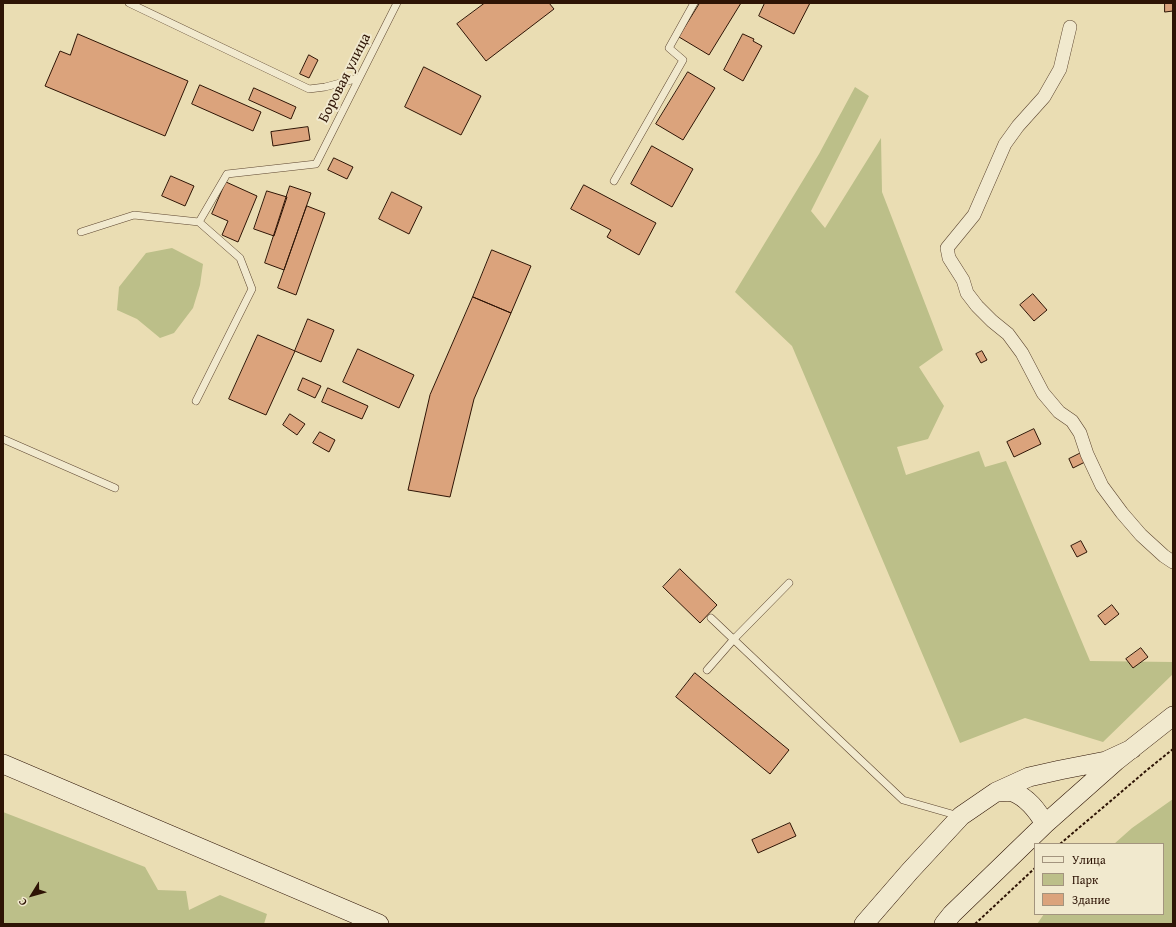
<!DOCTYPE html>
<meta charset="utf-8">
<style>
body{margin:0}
#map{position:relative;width:1176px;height:927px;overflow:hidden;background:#eaddb3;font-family:"Gentium Book Plus",serif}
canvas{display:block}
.frame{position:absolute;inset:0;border:4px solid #2e1405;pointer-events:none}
.legend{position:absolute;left:1034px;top:843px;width:130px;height:72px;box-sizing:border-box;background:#f1e9ce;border:1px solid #a3947e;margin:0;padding:5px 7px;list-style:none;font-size:12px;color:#2e1405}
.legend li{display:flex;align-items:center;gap:8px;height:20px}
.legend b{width:20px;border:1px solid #a3947e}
.north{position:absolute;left:12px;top:875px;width:40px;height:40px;-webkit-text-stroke:3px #f1e9ce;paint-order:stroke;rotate:233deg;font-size:11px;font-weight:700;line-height:16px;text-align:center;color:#2e1405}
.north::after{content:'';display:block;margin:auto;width:14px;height:18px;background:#2e1405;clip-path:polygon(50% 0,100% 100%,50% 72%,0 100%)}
</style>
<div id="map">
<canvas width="1176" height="927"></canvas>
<div class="frame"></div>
<ul class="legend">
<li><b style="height:5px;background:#f1e9ce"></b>Улица</li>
<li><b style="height:11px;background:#bcbf89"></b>Парк</li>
<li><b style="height:11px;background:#dba37c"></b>Здание</li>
</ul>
<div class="north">С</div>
</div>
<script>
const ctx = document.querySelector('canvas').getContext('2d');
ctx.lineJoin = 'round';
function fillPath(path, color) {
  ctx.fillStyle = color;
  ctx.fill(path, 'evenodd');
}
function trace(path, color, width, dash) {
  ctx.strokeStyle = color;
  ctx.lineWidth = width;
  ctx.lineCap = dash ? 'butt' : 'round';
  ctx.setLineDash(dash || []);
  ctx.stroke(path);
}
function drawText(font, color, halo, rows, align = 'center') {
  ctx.font = font + ' "Gentium Book Plus",serif';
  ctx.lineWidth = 4;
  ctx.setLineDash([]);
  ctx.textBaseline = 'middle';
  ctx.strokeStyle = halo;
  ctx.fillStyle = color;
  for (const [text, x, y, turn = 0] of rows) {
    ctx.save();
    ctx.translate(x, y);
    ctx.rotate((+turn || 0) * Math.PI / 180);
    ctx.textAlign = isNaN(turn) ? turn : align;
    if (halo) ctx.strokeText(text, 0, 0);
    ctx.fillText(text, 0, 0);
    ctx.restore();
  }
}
const green = new Path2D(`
 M855,87L869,96L811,211L825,228L881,138L882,192L943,350L919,367L944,406L928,439L897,447L906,475L979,451L985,467L1006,461L1090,661L1173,662V674L1103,742L1025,718L960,743L792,346L735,292L819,154Z
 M172,248L203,264L200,285L193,308L174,333L160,338L137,319L117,310L119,287L146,253Z
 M1173,799V924H1037L1044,914H1163V844H1114L1132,828Z
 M3,812L145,867L158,890L186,891L189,910L220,895L267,914L264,924H3Z`);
const building = new Path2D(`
 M485,3H549L554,9L486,61L457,24Z
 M700,3H741L709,55L679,37Z
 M765,3H810L794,34L759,16Z
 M1165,3H1173V11L1165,12Z
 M78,34L188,81L165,136L45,86L60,51L70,55Z
 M743,34L754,39L753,41L762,46L743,81L724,70Z
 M309,55L318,60L309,78L300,74Z
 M424,67L481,96L461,135L405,107Z
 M688,72L715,88L683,140L656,124Z
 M200,85L261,112L253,131L192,104Z
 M254,88L296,107L291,119L249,100Z
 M308,127L310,140L273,146L271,132Z
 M652,146L693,169L672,207L631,184Z
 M334,158L353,167L347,179L328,170Z
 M171,176L194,186L185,206L162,196Z
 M226,182L257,196L238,242L222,235L228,221L212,214Z
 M584,185L656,223L639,255L607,237L611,230L571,209Z
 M290,186L311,193L284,270L265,263Z
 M267,191L287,197L274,236L254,229Z
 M392,192L422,207L409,234L379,219Z
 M307,206L325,213L296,295L278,288Z
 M492,250L531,266L511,313L473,297Z
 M1033,294L1047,310L1034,321L1020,305Z
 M473,297L511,313L474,399L450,497L408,490L430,395Z
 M308,319L334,330L321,362L295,351Z
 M258,335L295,351L266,415L229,399Z
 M358,349L414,375L399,408L343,382Z
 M982,351L987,360L981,363L976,354Z
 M303,378L321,386L315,398L298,390Z
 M328,388L368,406L362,419L322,402Z
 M290,414L305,424L297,435L283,425Z
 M1034,429L1041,444L1014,457L1007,442Z
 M320,432L335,440L329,452L313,443Z
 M1081,453L1085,462L1073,468L1069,459Z
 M1081,541L1087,552L1077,557L1071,546Z
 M680,569L717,605L700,623L663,587Z
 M1112,605L1119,614L1105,625L1098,616Z
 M1141,648L1148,657L1133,668L1126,659Z
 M695,673L789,750L770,774L676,697Z
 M790,823L796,836L758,853L752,840Z`);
const path = new Path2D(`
 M1060,844L1147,770L1173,749
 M975,924L1035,868`);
const lane = new Path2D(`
 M129,3L309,89L325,87L359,78
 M614,181L683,60L669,48L694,3
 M81,232L134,215L199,222L227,174L316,164L397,3
 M196,401L252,289L240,258L199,222
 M3,439L115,488
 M711,618L903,800L959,816
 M707,670L734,639L789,583`);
const street = new Path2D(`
 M1070,27L1060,69L1044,97L1018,126L1005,144L974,215L947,248L949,258L963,280L967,293L977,306L992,321L1008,334L1022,353L1043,393L1059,412L1072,421L1080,433L1087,454L1102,486L1122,513L1141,535L1164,556L1173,562`);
const secondary = new Path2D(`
 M3,764L379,924
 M996,792C1001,792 1008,791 1013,792C1028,798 1037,810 1045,824
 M864,924L910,871L961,816L996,792L1029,777L1060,770L1106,761L1132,749
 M944,924L952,914L1045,824L1116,761L1173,716`);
const streetNames = [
 ["Боровая улица",345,78,-63]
];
fillPath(green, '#bcbf89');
fillPath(building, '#dba37c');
trace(building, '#2e1405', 1);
trace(lane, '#5d4630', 8);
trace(street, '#5d4630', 14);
trace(secondary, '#2e1405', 20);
trace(path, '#2e1405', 2, [3, 2]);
trace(lane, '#f1e9ce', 7);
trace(street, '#f1e9ce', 13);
trace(secondary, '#f1e9ce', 19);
drawText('15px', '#2e1405', '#f1e9ce', streetNames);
</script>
